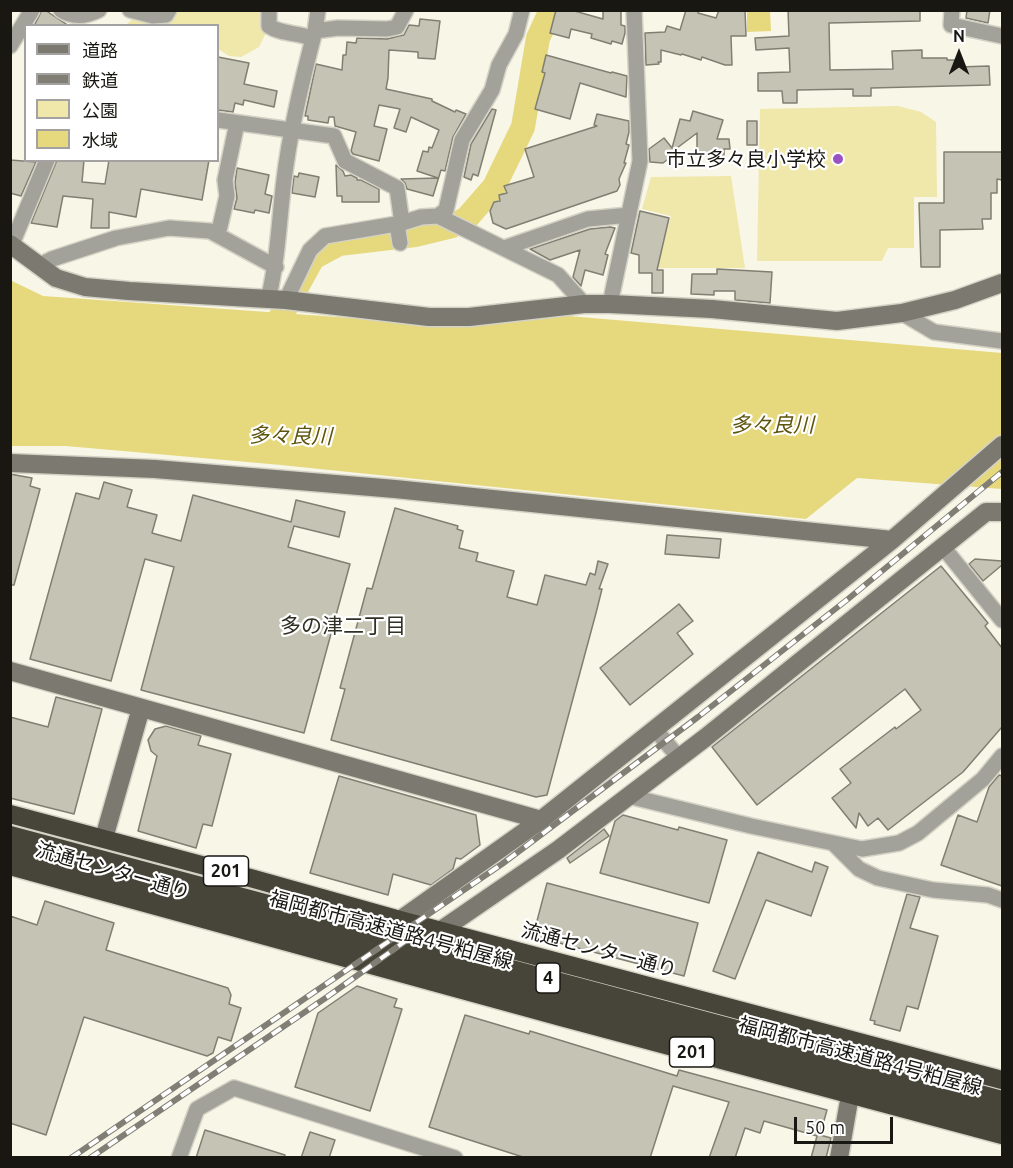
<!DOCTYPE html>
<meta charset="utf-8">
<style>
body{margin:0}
#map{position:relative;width:1013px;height:1168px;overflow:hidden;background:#f8f6e7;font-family:Ubuntu,"Noto Sans JP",sans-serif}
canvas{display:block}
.frame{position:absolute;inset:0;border:12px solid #181712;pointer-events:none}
.legend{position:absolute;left:24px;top:24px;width:195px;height:138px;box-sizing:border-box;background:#fff;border:2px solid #a3a2a0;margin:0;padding:8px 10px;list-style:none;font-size:18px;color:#181712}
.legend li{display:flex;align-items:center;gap:12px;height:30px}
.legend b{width:30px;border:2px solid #a3a2a0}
.north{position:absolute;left:929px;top:24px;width:60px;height:60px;-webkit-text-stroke:4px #fff;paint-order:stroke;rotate:0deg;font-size:16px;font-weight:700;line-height:24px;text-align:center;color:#181712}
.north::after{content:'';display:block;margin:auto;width:21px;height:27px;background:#181712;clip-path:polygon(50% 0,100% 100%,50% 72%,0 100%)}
.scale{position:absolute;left:794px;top:1117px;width:99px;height:27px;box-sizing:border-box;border:3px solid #181712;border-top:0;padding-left:8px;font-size:18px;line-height:21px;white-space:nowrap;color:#181712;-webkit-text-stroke:4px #fff;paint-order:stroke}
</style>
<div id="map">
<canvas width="1013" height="1168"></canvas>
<div class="frame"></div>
<ul class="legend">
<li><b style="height:8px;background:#7b7970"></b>道路</li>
<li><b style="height:8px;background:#817f75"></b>鉄道</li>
<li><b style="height:16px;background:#f0e7ab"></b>公園</li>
<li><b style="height:16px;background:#e6d87d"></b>水域</li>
</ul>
<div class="north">N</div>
<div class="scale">50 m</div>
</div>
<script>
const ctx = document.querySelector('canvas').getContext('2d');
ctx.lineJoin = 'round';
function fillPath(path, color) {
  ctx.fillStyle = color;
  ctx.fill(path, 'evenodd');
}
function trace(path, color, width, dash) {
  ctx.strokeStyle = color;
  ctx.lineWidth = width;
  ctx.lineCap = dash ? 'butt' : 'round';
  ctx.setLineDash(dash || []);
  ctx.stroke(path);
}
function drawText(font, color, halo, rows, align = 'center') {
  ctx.font = font + ' Ubuntu,"Noto Sans JP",sans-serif';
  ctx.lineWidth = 4.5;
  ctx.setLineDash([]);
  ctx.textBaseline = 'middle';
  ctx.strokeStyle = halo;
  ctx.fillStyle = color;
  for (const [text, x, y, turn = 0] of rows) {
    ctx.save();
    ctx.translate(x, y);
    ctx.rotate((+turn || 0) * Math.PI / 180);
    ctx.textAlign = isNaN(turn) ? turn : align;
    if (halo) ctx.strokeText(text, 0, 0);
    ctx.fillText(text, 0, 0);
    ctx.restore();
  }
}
const green = new Path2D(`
 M174,11H264L265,35L259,47L241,57L229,56L218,49V26H126C135,11 158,13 174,11Z
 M898,106L921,112L936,122L937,197H914V248H888L882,261H757L760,109Z
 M731,176L745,268H657L671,216L642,209L651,177Z`);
const water = new Path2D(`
 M747,11H770L771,31L747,32Z
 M10,280L43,296L449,325L557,315L1002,353V489L857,478L806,519L281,465L66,446H11Z`);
const river = new Path2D(`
 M274,343L280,318L313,258L339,244L415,235L452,226L467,218L494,187L523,127L538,38L551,10`);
const building = new Path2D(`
 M42,10H45L69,26H34Z
 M556,10H571L603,19V10H621V25L625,26V33L622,44L612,41L611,44L591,38L592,34L571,29L569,38L550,33Z
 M686,10H698V13L716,18L719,10H745L746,36H731L732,65H725L702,57L701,60L682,54L681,55L661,50V62H658L659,64L646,65L645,33L665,32L667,26L680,30Z
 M788,10H920V21L829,23L830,70L893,69L892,51L922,50V58H947V60H958V67L989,66L990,85L871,88V96H853V89L797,90V103H783L782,91H758V73L790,72L789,48L756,50L755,38L789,36Z
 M967,10H990L988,23L966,18Z
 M420,19L440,21L435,59L418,58V52L389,50L388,78L386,89L432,99V101L455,112L456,110L466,114L453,137L445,171L441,170L433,196L407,189L405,183L401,179L438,178L417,171L423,151L428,152L429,147L432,148L439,130L411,117L406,132L394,128L400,109L379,105L374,126L387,129L379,161L353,154L351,151L356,132L335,126L334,117H329L328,123L308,120V116H305L316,64L342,70L343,55H346L347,42L356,43L357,38L387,39L399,36L404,35L409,25L419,26Z
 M546,55L611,73L612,72L627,76L626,97L580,83L570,119L535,109L545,73L542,72Z
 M218,57L249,63L244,84L277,91L274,107L244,100L243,105L235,103L233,112L218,110Z
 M492,109L496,110L478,176L473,174L471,180L464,177L471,144Z
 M693,111L723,120L717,139H729L730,149H724V155L697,156V133L673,151L675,154L663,163L650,162L649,149L664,138L672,148L680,119L690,121Z
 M597,114L629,121V132L626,144L629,145L624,163H626L619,179L620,185L617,191L506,229L493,223L490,211L494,202L500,201L499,195L507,193L504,186L534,177L525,149L597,126L594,125Z
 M747,121H757V145H747Z
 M944,152H1002V180L997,179V193H991V219H982L983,229L940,230V267H921L919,203H944Z
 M10,160L36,162L21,196L10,193Z
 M57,160H84L82,182L105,184L109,160H209L202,200L141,189L136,217L109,212V228H91L93,199L63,196L57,227L31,223Z
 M336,165L343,171L345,176L351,175L357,178V180H361L379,189V202H342V196H337Z
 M237,168L269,175L265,194L272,196L269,213L255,210L254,213L234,209L237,198L235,183Z
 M299,173L319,177L315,197L292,193L294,176L298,177Z
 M640,211L669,218L657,270H663V293H652V273H639V255L631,253Z
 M610,227L615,228L605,254L608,255L603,275L585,270L581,286L573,277L580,250L550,260L530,249L590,229Z
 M717,269L772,272L770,303L735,300V291H714V295L691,294L692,274H717Z
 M10,474L32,478L30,486L40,489L14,585H10Z
 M104,482L132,490L127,507L157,515L152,533L181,541L193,495L291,522L296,500L345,512L339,537L294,526L288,547L350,564L304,733L141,690L174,567L145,559L111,681L30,659L76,493L99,499Z
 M395,508L458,526L457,529L463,531L459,548L478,553L476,561L514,571L507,597L537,605L545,575L586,585L590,573L595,575L598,561L608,564L599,589H602L596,613L547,795L536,797L331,740L345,689L340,688L367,588L372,589Z
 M667,535L721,539L719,558L665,554Z
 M975,559L1002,561V565L983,581L969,564Z
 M941,566L988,623L985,626L1002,648V727L963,772L888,830L878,818L868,826L859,813L856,828L832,798L851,783L840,769L895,727L896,729L921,710L905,689L757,805L712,747Z
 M679,604L693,621L677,633L693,654L630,705L600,668Z
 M56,697L102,709L74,814L10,798V717L48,727Z
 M166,726L201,736L198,745L231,754L212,826L203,824L196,848L138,831L157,756L151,751L148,740L155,729Z
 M999,775L1002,776V886L941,865L958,815L977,822L989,787Z
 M339,776L476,815L480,845L461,859L456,858L453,869L431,885L393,874L388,895L310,873Z
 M623,815L678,830L679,827L727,840L709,903L600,873L615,821Z
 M604,829L609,836L570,863L567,858Z
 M758,852L812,872L815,862L828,867L811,916L766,900L735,979L713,971Z
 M547,883L698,923L684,976L533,936Z
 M907,894L920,897L910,928L938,936L918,1009L907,1006L900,1031L874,1024L875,1021L870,1020Z
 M45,901L114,923L106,950L228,988L231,995L229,1004L241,1008L231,1041L218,1037L213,1053L207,1056L84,1017L46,1135L10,1123V916L37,925Z
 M357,986L397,999L394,1007L402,1009L370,1111L295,1087L318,1013Z
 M465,1015L529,1034L530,1031L677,1076L679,1070L827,1110L820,1135L831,1138L826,1158H811L817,1136L764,1121L760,1133L745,1128L735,1158H709L729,1102L673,1086L650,1158H526L429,1127Z
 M205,1130L285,1155L284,1158H196Z
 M310,1132L335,1140L329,1158H301Z`);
const street = new Path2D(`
 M61,10C73,18 85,17 99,10
 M130,10L153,16L166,15L169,10
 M269,10V26C282,35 299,32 313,39
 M952,10L951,25L1002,36
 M315,31L318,10
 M10,46L32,10
 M218,120L334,136L345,161L397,188L402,223
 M438,216L446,210L462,140L492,90L499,65L516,34L522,10
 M397,224L400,243
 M218,235L227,196L225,180L237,123
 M12,244L47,160
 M504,248L588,219L629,215
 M38,266L52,259L116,238L169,228L210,231L276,267
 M268,300C278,259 279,221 284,180C290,130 302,80 315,31L338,28L387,29L397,27L406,10
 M286,300L310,250L325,236L402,223L421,217L438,216L558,275L584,304
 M610,304L640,161L634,10
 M902,313L934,332L1002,341
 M943,547L1002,620
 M655,729L679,758
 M628,796L751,826L862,849L899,843L918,833L983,779L1002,756
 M834,844L859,869L878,878L933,890L988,895L1002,900
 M179,1158L197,1109L234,1088L455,1158`);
const secondary = new Path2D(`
 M10,244L56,278L85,287L129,291L286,300L429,317H469L584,304H610L712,309L837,321L902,313L955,300L1002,283
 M10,463L155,469L395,489L892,540
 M10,671L541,820
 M104,838L141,708
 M400,920L541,820L892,540L1002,445
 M440,931L558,850L705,738L986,512H1002
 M839,1158L850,1095`);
const highway = new Path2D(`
 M10,814L254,879L400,920L1002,1080
 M10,835L1002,1100
 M10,852L455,970L1002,1118
 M10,866L561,1017L1002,1135`);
const rail = new Path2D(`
 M71,1158L502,864L698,717L848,599L1002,472
 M90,1158L327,997L421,930`);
const markers = [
 [838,159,6,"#9951c4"]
];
const shields = [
 [226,871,45],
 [548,978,24],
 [692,1052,45]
];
const shieldNames = [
 ["201",226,871],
 ["4",548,978],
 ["201",692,1052]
];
const poiNames = [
 ["市立多々良小学校",826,159]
];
const streetNames = [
 ["流通センター通り",113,871,16],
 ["福岡都市高速道路4号粕屋線",391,930,15],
 ["流通センター通り",599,950,15],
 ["福岡都市高速道路4号粕屋線",860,1056,15]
];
const waterNames = [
 ["多々良川",772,425],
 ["多々良川",290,436,1]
];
const neighbourhoodNames = [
 ["多の津二丁目",343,626]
];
fillPath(green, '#f0e7ab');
fillPath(water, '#e6d87d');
trace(river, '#e6d87d', 24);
fillPath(building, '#c5c3b4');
trace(building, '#817f71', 1.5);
trace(street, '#d4d2c5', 18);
trace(secondary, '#d4d2c5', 21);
trace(highway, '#d4d2c5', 21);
trace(street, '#a2a29b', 15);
trace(secondary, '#7b7970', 18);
trace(highway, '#474539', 18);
trace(rail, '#817f75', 6);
trace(rail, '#fff', 4, [11]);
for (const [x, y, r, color] of markers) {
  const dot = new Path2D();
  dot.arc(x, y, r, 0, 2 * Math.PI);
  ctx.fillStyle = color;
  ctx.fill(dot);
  trace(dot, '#fff', 2);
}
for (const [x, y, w] of shields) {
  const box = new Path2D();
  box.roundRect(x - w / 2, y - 15, w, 30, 4.5);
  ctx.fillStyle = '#fff';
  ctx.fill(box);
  trace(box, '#181712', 1.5);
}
drawText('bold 18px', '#181712', null, shieldNames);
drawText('20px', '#181712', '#fff', poiNames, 'right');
drawText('20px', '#181712', '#fff', streetNames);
drawText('italic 21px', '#5e540d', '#fff', waterNames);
drawText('21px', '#313024', '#fff', neighbourhoodNames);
</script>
